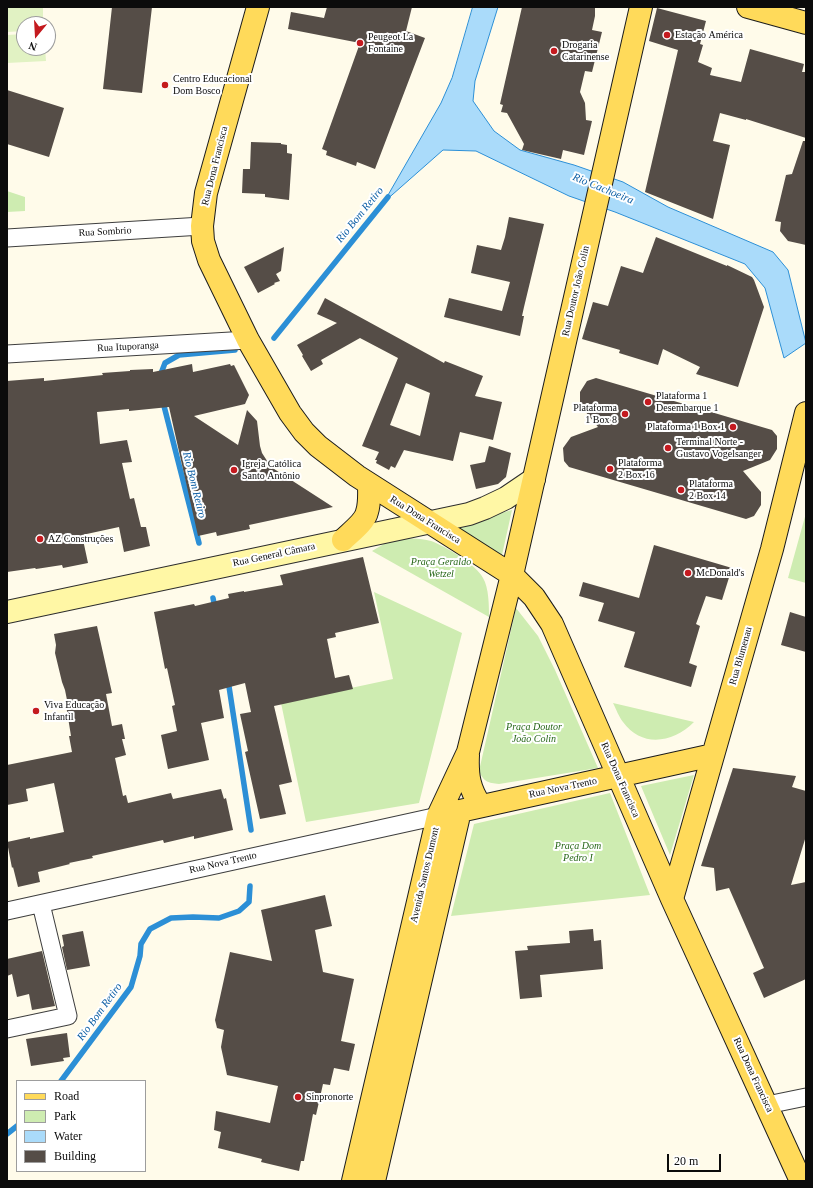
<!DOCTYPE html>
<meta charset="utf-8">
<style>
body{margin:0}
#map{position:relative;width:813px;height:1188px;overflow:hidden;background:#fffbea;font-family:"Times New Roman",serif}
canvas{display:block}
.frame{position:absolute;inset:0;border:8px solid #0b0b0b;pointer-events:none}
.legend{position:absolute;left:16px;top:1080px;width:130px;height:92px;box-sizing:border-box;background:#fff;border:1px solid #9d9d9d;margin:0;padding:5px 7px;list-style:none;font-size:12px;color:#0b0b0b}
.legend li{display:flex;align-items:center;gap:8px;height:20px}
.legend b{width:20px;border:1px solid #9d9d9d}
.north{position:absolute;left:16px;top:16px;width:40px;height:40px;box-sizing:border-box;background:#fff;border:1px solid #9d9d9d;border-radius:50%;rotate:198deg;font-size:11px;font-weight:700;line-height:16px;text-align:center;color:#0b0b0b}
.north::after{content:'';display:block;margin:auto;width:14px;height:18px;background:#c41a1f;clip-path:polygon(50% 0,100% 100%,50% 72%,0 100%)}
.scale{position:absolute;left:667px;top:1154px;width:54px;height:18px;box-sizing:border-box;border:2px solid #0b0b0b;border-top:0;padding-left:5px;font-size:12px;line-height:14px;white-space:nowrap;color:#0b0b0b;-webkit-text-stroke:3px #fff;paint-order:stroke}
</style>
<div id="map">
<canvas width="813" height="1188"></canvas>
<div class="frame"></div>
<ul class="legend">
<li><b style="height:5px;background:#ffda5a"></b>Road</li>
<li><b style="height:11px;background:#ceecb1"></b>Park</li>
<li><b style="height:11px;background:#aadbfa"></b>Water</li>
<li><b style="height:11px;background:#554d47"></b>Building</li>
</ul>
<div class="north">N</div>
<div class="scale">20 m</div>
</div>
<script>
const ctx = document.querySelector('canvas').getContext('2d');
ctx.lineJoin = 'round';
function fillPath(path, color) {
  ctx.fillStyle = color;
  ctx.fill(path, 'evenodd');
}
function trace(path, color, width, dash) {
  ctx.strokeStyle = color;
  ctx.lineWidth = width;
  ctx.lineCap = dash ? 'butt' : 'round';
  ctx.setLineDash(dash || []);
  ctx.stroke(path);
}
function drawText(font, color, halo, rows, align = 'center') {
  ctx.font = font + ' "Times New Roman",serif';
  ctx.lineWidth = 4;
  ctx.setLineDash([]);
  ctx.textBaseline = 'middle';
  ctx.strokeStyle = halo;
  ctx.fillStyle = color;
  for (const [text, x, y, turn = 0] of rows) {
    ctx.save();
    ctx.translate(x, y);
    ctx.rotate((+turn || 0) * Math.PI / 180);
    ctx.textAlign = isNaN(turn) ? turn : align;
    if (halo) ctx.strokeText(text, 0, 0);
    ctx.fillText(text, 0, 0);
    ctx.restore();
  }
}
const green = new Path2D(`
 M7,191L25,197V211L7,212Z
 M512,510L502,555L452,526Z
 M806,513V583L788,578Z
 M394,538C407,538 419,538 431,541C445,546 477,565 483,578C489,588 489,606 489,617L372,551Z
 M374,592L462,633L419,803L306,822L281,703L393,679Z
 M516,608L538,636L555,670L598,768L499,784C488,783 484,782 479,771Z
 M613,703L694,722C673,743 642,748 623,722C619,717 616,709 613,703Z
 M694,775L670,855L641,786Z
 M610,793L650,895L451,916L474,824Z`);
const pitch = new Path2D(`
 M7,7H43V24H24V31L7,32Z
 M24,34V48H45L46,61L7,63V35Z`);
const water = new Path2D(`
 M473,7H498L475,81L473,101L494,131L520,150L574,165L623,182L668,207L773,252L788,270L806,343L784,358L765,288L745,264L615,212L569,196L476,151L443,150L384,202L441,103L452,78Z`);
const stream = new Path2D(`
 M274,338L388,197
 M160,376L165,363L179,355L235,350
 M163,402L199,543
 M213,598L215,608
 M228,680L251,830
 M61,1081L131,987L140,956L141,944L150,929L171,918L193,917L219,918L239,911L249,902L250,886
 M7,1134L17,1126`);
const building = new Path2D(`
 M112,7H152L142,93L103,89Z
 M327,7H412L406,31L425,38L375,169L357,162L356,166L326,155L327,151L322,149L360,43L288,29L291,12L324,18Z
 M522,7H595V16L592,30L602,32L592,72L585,71L580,92L585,103L586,120L592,121L584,155L563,150L561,159L522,150L524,144L507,113L501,112L503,105L500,104Z
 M657,8L706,21L700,44L703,45L698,62L712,68L710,75L741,82L750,49L804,64L802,72H806V138L746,119V120L720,113L713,141L730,145L713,219L645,192L678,50L649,41Z
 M7,90L64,108L49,157L7,144Z
 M803,141H806V245L788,241L780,231L781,222L775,221L786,175L792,174Z
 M251,142L281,143V144L287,145V153L292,154L289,200L265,197V194L242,193L243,169H250Z
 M509,217L544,224L524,307L522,316H524L520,336L444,317L449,298L502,311L510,282L471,273L477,245L501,250L505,237Z
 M656,237L727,266V265L752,277L754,280L764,307L738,387L696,374L700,367L663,349L658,365L619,353L620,350L582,339L593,302L608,306L621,266L643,273Z
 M284,247L281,271L276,274L280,281L274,283L275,284L258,293L244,267Z
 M325,298L444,363L445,361L483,376L475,396L502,402L493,440L460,432L453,461L404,450L395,468L391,466L389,470L376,463L377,460H375L379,452L362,446L398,358L360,338L321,360L323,364L311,371L302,356L303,355L297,345L337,323L317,314ZM406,383L430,393L420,436L390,425Z
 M192,364L193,372L230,364L231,366L234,365L249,395L245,404L194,416L238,445L247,410L257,421L260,446L262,453L271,467L333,507L249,525L250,529L217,536L216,532L198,536L169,407L129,411V409L97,412L100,444L127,440L132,462L122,463L130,499L134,498L141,527H146L150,546L124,552L119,527L82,535L88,563L63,568L62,565L36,569L35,568L7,572V381L44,378V381L103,375L102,373L130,371V370L153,369V372Z
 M596,378L772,430L777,436V449L770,460L743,471L761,492V505L754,516L746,519L569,467L564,461L563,448L571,437L598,427L580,405V392L587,381Z
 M489,446L511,453L506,477L498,484L476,489L470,465L485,462Z
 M654,545L732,568L722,600L706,596L696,624L700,626L689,663L697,666L691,687L624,667L635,632L598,621L604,603L579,596L583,582L639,598Z
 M363,557L379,623L335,633L336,637L327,639L335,678L349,675L353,689L274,706L292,782L279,785L286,814L260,819L245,752L248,751L240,714L251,712L245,683L219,690L224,718L201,723L209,760L168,769L161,735L177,731L172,706L175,705L167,668L165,669L154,612L194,604L195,606L229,598L228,594L244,591V592L283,585L280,575Z
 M790,612L806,617V652L781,645Z
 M97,626L112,693L106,694L112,726L122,724L125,739H122L126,755L115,758L123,796L126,795L128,803L171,793L173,799L221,789L224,799L226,798L233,830L194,839V836L164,843L163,840L92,856L93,858L69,863L70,864L38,872L40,882L18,887L13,867L12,868L7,842L30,837V839L64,832L54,783L26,789L28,801L7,805V765L72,752L69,736H71L66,705H68L65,690L62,682L55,653L56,645L54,634Z
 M733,768L796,776L792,787L806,791V836L791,885L806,882V979L764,998L753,973L764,968L729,888L716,891L714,868L701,866Z
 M325,895L332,926L315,930L323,972L354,979L341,1041L355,1044L349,1071L334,1068L330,1085L323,1084L316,1115L313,1114L304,1161H301L299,1171L261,1162L262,1159L218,1148L221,1132L214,1130L216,1111L270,1123L278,1086L227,1075L221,1047L224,1030L217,1028L215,1020L230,952L272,961L261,910Z
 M593,929L594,941L601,940L603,969L540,975L542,997L520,999L515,951L528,950L527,946L570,943L569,931Z
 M83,931L90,966L67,970L62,947L64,946L62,935Z
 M42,951L55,1006L32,1010L29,994L17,997L12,974L7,976V959Z
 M67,1033L70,1057L63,1058L64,1061L31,1066L26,1039Z`);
const street = new Path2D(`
 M7,238L202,226
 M7,354L248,340
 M7,911L438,816
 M7,1029L68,1016L41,904
 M767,1105L806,1097`);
const secondary = new Path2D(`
 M7,612L469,514L485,508L506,498L534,479`);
const primary = new Path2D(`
 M258,7L206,193L202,226L203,241L209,260L248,340L290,413L304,432L318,446L357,476L512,575L534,597L552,624L672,899L801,1181
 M748,7L806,23
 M343,540C350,533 365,522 367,512C370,503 369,493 369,484
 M468,755C467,775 469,789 481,806
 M672,899L772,549L806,413
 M353,1181L438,816L468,752L512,575L641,7
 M374,1181L460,811L713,755`);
const markers = [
 [667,35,4,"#c41a1f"],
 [360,43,4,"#c41a1f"],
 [554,51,4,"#c41a1f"],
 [165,85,4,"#c41a1f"],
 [648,402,4,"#c41a1f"],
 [625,414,4,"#c41a1f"],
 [733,427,4,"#c41a1f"],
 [668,448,4,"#c41a1f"],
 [610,469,4,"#c41a1f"],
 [234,470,4,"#c41a1f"],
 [681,490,4,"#c41a1f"],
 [40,539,4,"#c41a1f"],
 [688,573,4,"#c41a1f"],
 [36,711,4,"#c41a1f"],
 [298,1097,4,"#c41a1f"]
];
const poiNames = [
 ["Estação América",675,35],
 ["Peugeot La",368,37],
 ["Fontaine",368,49],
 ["Drogaria",562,45],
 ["Catarinense",562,57],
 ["Centro Educacional",173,79],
 ["Dom Bosco",173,91],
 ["Plataforma 1",656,396],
 ["Desembarque 1",656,408],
 ["Plataforma",617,408,"right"],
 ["1 Box 8",617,420,"right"],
 ["Plataforma 1 Box 1",725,427,"right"],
 ["Terminal Norte -",676,442],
 ["Gustavo Vogelsanger",676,454],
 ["Plataforma",618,463],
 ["2 Box 16",618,475],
 ["Igreja Católica",242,464],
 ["Santo Antônio",242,476],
 ["Plataforma",689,484],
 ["2 Box 14",689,496],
 ["AZ Construções",48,539],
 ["McDonald's",696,573],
 ["Viva Educação",44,705],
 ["Infantil",44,717],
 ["Sinpronorte",306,1097]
];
const streetNames = [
 ["Rua Dona Francisca",215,166,-76],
 ["Rua Sombrio",105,232,-3],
 ["Rua Doutor João Colin",576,291,-77],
 ["Rua Ituporanga",128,347,-3],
 ["Rua Dona Francisca",425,520,32],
 ["Rua General Câmara",274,555,-12],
 ["Rua Blumenau",741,656,-74],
 ["Rua Dona Francisca",620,780,66],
 ["Rua Nova Trento",563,788,-12],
 ["Rua Nova Trento",223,863,-13],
 ["Avenida Santos Dumont",425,875,-77],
 ["Rua Dona Francisca",753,1075,65]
];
const parkNames = [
 ["Praça Geraldo",441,562],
 ["Wetzel",441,574],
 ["Praça Doutor",534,727],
 ["João Colin",534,739],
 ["Praça Dom",578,846],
 ["Pedro I",578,858]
];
const waterNames = [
 ["Rio Cachoeira",603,189,22],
 ["Rio Bom Retiro",360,215,-51],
 ["Rio Bom Retiro",194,485,76],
 ["Rio Bom Retiro",100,1012,-54]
];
fillPath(green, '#ceecb1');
fillPath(pitch, '#e1f2c3');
fillPath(water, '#aadbfa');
trace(water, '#2c8fd6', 1);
trace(stream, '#2c8fd6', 5.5);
fillPath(building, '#554d47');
trace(street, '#3e3e3e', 19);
trace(secondary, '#2d2d2d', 24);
trace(primary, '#1c1c1c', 24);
trace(street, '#fff', 17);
trace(secondary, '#fff7a5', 22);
trace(primary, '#ffda5a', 22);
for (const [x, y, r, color] of markers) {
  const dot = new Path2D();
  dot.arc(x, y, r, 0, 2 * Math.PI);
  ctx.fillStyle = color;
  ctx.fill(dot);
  trace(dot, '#fff', 1.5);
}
drawText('10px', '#0b0b0b', '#fff', poiNames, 'left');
drawText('10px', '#0b0b0b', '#fff', streetNames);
drawText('italic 10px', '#276718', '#fff', parkNames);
drawText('italic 11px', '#0d5fa5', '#fff', waterNames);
</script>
